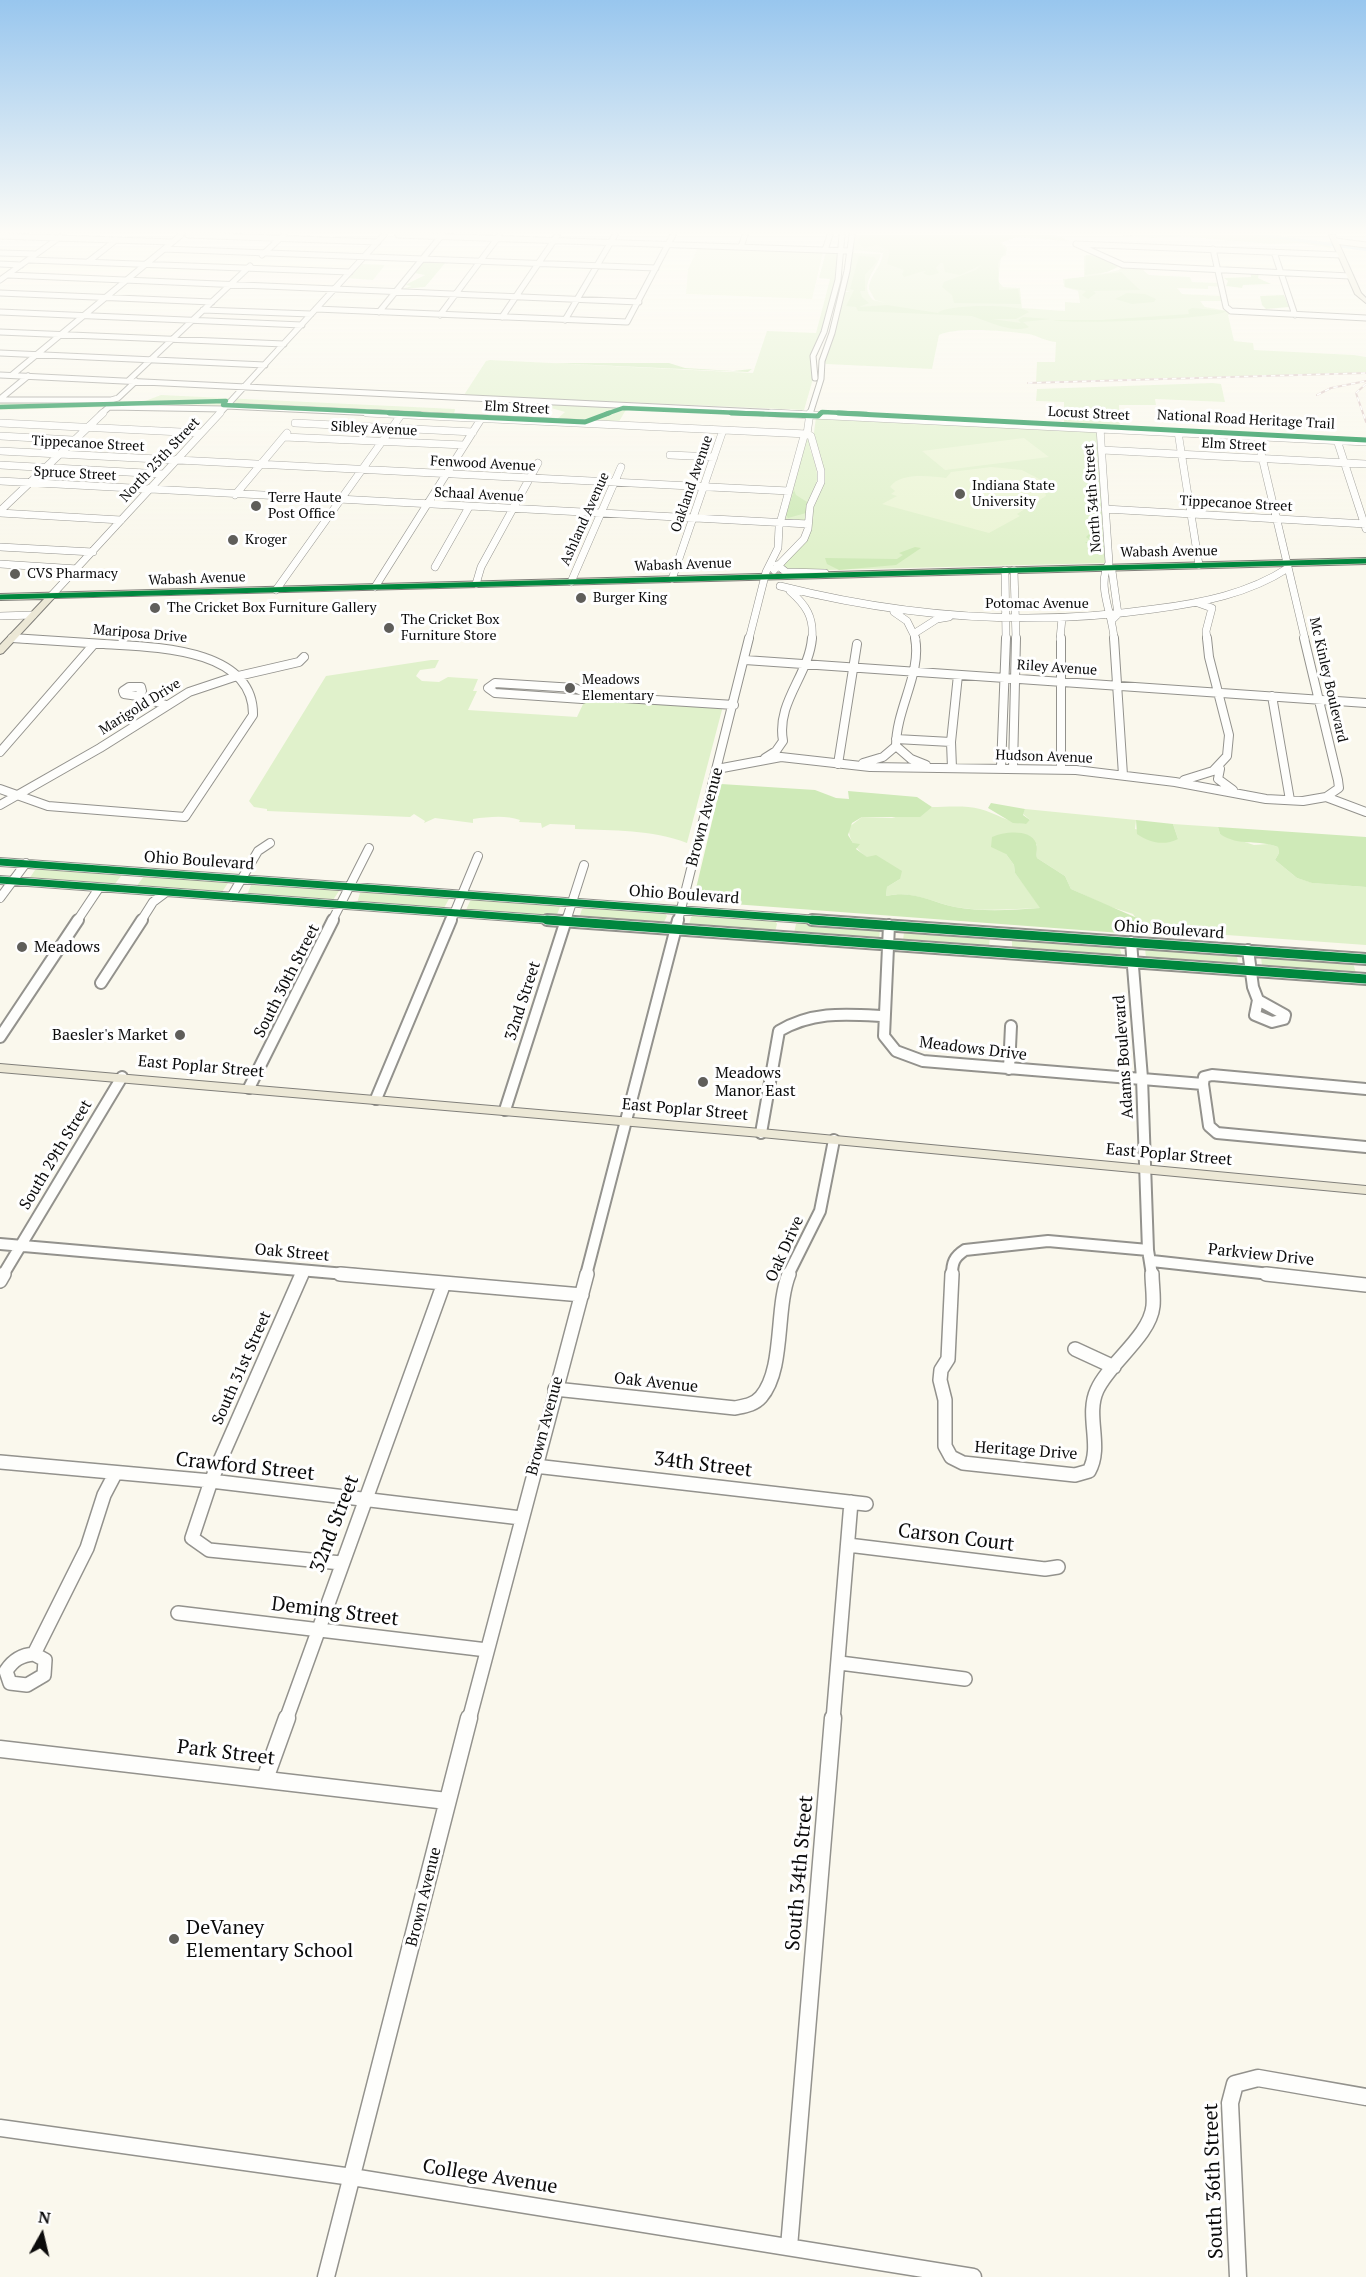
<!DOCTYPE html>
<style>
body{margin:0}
#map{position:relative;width:1366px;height:2277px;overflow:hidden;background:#faf8ed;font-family:"PT Serif",serif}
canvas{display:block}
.north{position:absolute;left:12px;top:2205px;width:60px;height:60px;-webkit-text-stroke:4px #fff;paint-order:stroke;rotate:8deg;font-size:16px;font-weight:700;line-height:24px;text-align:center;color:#0b0b0b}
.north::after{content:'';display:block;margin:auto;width:21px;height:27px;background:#0b0b0b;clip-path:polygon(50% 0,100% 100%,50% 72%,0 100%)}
</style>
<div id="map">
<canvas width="1366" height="2277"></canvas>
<div class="north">N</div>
</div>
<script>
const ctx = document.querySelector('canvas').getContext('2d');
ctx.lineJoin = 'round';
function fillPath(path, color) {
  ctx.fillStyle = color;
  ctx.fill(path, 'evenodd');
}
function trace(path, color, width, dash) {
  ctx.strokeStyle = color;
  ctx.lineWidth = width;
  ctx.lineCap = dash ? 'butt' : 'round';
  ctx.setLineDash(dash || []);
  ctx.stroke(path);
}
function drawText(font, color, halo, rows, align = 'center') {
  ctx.font = font + ' "PT Serif",serif';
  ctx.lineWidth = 6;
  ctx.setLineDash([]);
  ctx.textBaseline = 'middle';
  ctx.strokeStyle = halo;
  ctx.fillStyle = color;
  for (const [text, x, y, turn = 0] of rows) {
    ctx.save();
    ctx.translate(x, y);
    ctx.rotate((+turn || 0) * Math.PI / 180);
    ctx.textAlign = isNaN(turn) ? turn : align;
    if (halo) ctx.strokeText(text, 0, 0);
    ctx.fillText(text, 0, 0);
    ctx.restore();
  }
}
const green = new Path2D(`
 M854,235H1056L1069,241L1016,237L1001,243L1007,247L1006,255L1001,258L998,281L1003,287L1020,288L1022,308L1065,311V302L1080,303L1078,291L1064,287L1063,279L1084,277V256L1093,254L1119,266L1101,274L1119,270L1122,267H1143L1144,271L1149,275L1190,277L1192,282L1221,283V287L1208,286V289L1177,288L1182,294L1223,296V301H1200L1205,307L1233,312L1228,315L1234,341L1253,343L1254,350L1354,355L1366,357V373L1036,382L1037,362H1055L1056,342C1044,341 1039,336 1029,334C1007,331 957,326 939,335L932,369L826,364L824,361L844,292H850L844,290L852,253L881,254C877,271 858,284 873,300L886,303L875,300L869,289C869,275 882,267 883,253L853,250Z
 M1123,235H1274L1329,243L1331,248L1301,243L1270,244L1180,236L1152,238Z
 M826,252L839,253L837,272L823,330L814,348L813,379L804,410L464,395L486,361L490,360L753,373L767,331L816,333L830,279L819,278Z
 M359,264L385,265L373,280L346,278Z
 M1213,383L1221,384L1225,402L1155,399L1156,405H1119L1120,428L1064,425V402L1036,401L1037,389Z
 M161,395L455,409L454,414L557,419L565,412L537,404V402L627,408L617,425L232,408L224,410L109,407L0,410V402L145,401Z
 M816,417L1097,430L1105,563L788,571L780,563L802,543L812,507L822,488L813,440Z
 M807,435C810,439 809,446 811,452C827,493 807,486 806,520H784Z
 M431,660H439L435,668L420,670L416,676L422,681L439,682L448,677L478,679L473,691H477L468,710L577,717L585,700L595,698L723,706L687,843C651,829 614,831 575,829V825L550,824L542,828L541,823L519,822L520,820C505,815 489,817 473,819V823L435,818L424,823L425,821L414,814L410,817L267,811V809L254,807L249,801L326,676Z
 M932,807C947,807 965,805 980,809C996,813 1009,823 1025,824L1030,820L1023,814L1025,809L1136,820L1135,829L1178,839L1173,824L1218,827L1220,834L1254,845L1269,844L1278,847L1279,853L1275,860L1297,878L1313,883L1366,887V945L1143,929L1133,914L1108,906L1071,889L1065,876L1037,858V844L1006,854L1014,865L1015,873L1041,908C1013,909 983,912 955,907C930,902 912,890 886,896L887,887L900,879C883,867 846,851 849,827L862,817L892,818Z
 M41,868L120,874L121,876L114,885L29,879L35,870Z
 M144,876L227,882L228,883L222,892L136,887Z
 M257,883L338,890L339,891L333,900L247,895L251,885Z
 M366,891L448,897L449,899L444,908L357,903L360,893Z
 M475,899L559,906L560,907L556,917L466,910L470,901Z
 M587,907L664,912L667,916L663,924L579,918L582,909Z
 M696,914L775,920L777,924L775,932L689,925L691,917Z
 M800,922L880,930L879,940L794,933L796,924Z
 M904,932L990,937L989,947L903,941Z
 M1012,939L1119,945L1122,956L1118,958L1012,948Z
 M1145,948L1237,954L1238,965L1150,960L1146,958Z
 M1261,957L1353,963L1356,973L1267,969L1262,966Z`);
const forest = new Path2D(`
 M860,235H1054L1066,240C1055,241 1047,239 1038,237C1025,234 1012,239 1000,242L1006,250L998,263L999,290L1018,289L1021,304L954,303L952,295L942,287L944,282L976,270L981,265L960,275L945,272L943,263H940L936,268L939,273C933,275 929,277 923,273L926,271H924L904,277L902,274L904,270L887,264L890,251L877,245L864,248L858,243Z
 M1086,255L1099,257L1118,267L1107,272L1085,275Z
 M859,256L874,257L877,261L865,275V291H860L862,297L869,303L859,307L887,305L938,313C946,304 1020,304 1029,312L1016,319H992L1021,323L1018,320L1023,317L1050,319L1023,322L1029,327C1013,334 987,321 972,316L858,311L856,307L846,306L854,290L850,289Z
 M425,261L446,262L425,287L402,289L412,286L405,285L425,275L414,273Z
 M1121,272L1140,290L1093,291L1096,293L1088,299L1082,295L1086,291L1065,287V280L1068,279Z
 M1251,273L1259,274L1258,278L1271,284L1243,285L1242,288L1226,286L1228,281L1224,278L1251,277Z
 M1127,293L1145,294L1156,299L1154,302L1132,304L1115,299Z
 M1284,295L1289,307L1266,309L1262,305L1260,296Z
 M1192,308L1227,311C1218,319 1069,325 1053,320H1101L1189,314L1188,310Z
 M551,363H669L685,368L733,371L752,369L748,372Z
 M794,490L796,495L807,502L806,513L788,518L786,515Z
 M1098,493L1102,541L1100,544L1085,543L1090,540L1086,537L1091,532L1089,527C1097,519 1093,505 1093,495Z
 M915,547L921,548L896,565L839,570L827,564L825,558L897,559L903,555L899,553Z
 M721,784L815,790L836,798L849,799L848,791L917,797L932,807L920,817H862L852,823L848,835L853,843L860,844L856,849L867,857L876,855L902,871L900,879L887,887L886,896C915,890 929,902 955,907C982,912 1013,910 1040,908L1015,873L1014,865L1006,854L991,847L992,837C1003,832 1030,828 1036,843C1038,847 1036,854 1037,858L1065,876L1071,889L1137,918L1143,929L1121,933L693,901Z
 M991,803L1025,809L1023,815L1030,820L1026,824L1013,823L988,808Z
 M1136,820L1173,824L1178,839C1164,846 1150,843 1137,834Z
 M1218,827L1366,837V887L1312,883L1297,878L1275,860L1279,853L1278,847C1259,839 1239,847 1220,834Z`);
const pitch = new Path2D(`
 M699,246L823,252L812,299L686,294L688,269Z
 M1024,438L1049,457L945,470L922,451Z
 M991,467L1022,470L1041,480L1046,496L1017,514L1020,516L989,533L882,504L897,496L891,494L895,491L890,487C900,472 930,476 946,478L951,472Z`);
const river = new Path2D(`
 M1126,235H1182L1178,237Z
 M1251,235H1268L1366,247V251Z`);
const minorFar5 = new Path2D(`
 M188,235L378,242
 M398,235L850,251
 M0,236L172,242
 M1335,241L1366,245
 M1076,244L1123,265L1350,276
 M1076,244L1341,255
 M741,247L745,235
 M164,249L656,268
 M1213,249L1226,307L1231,311L1366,318
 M825,250L830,235
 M1274,252L1295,315
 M0,253L36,254
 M262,255L284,235
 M29,260L350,272
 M88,262L116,240
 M0,264L21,265
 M8,275L639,302
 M0,280L60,237
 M0,293L212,302
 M316,309L627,322L673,235
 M203,310L311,314
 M0,312L302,325
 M379,312L442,235
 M440,315L499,236
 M502,317L557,236
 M565,320L615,235
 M0,332L284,344
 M0,353L265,365
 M0,375L801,414
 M12,375L181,235
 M815,378L813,356L824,332L838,280L842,235
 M128,381L250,266
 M0,399L28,376
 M0,400H111L118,398L136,381
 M226,406L398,414
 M101,414L109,407L223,409
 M219,414L384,235
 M810,414L821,379L822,361L832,333L847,271L852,235`);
const minorFar4 = new Path2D(`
 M367,413L807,434
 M771,413L1366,442
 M0,423L201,433
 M295,423L473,432
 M1100,428L1109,563C1096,586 1113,614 1114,639
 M1178,432L1199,565
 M0,436L73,440
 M1257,436L1305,639
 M284,437L464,445
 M1337,440L1366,529
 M1102,450L1366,464
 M0,451L789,491
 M670,455L714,457
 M0,465L163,474
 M0,481L808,524
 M235,495L287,433
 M1105,509L1366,524
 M0,511L103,413
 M0,513L121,520
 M0,547L93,552
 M0,564L78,569
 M777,565L786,572L825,573
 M435,567L469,507
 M1108,567L1112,571L1118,614L1113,619
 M774,570L804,539L808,529L810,506L821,482V471L811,436L807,434
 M1005,570L1006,639
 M1014,570L1016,639
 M672,579L723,430
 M571,582L621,467
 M476,584L481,567L538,463
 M780,586C903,617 1029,627 1154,609C1201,603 1248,594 1288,568
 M375,587L481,419
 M276,590L401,415
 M790,591C806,605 814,617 812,639
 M51,596L220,413
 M1198,603L1212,608L1206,631L1207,639
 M894,612L907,621L916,639
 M0,616L33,615
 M915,633L937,619L949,617
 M12,638L27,639
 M749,639L766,572L778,548L779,527L804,436L807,434L810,413
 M1060,639L1062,618`);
const minorFar3 = new Path2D(`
 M1061,638V769
 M1114,638L1123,775
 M1304,638L1338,780L1339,788L1326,797
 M745,660L1366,703
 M495,683L575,688L592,696L582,699L495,693L488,688Z
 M129,687H141L142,691L138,696L124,694L123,691Z
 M138,696L166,705
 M592,696L734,705
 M1272,696L1290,800
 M896,739L951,742
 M896,746L911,759L926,765
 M0,752L94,644
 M765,758L776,751L783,741C776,702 809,675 812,638
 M863,763L883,757L896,746C896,709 922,673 915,638
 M838,764L857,644
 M952,768L951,742L958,675
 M1001,768L1006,638
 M1013,768L1016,638
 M717,769L781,757L870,767L1076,770L1175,782L1266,799L1303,801L1326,797L1366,812
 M1220,769L1218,779L1233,790
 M1184,780L1213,771L1227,756L1229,735L1209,657L1207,638
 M0,789L48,806L185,817L253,715C254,647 151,647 104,644C73,642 43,640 12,638
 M0,805L100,748L189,692L234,677L299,662L304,657
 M0,862L833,921
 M0,880L568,921
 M231,897L258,851L270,843
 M0,898L26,863
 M77,921L99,888
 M141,921L153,902L165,893
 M332,921L369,848
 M451,921L478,856
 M566,921L584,865
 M678,921L749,638`);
const minorFar2 = new Path2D(`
 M547,920L1366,979
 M812,920L1366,959
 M889,925L884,1036L896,1051L923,1061L1203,1084
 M1131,942L1142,1078L1148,1250
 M1248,950L1253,987L1258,1000
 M101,983L142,920
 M1258,1000L1285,1015L1284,1019L1272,1022L1255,1015Z
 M0,1037L78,920
 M1009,1069L1011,1026
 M249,1088L333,920
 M1366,1089L1212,1075L1204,1077L1203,1084L1209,1126L1217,1133L1366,1147
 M376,1099L451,920
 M505,1110L566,920
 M761,1133L779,1031C813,1011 845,1014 883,1016
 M0,1244L357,1275
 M1148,1250L1152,1275
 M1152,1261L1279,1275
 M3,1275L122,1077
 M301,1275L303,1271
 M586,1275L678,920
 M788,1275L820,1211L834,1140
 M952,1275C952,1263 954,1257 965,1250L1048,1241L1148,1250`);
const minorFar1 = new Path2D(`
 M302,1274L211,1481L192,1538L209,1550L341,1563
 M340,1274L582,1295
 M952,1274L948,1359L941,1370L940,1380L945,1400V1446L951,1457L963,1463L1075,1475L1089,1471C1103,1446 1085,1416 1097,1390C1109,1363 1150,1336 1153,1306C1154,1296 1152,1284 1152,1274
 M1266,1274L1366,1285
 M0,1281L4,1274
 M1075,1349L1114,1367
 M555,1389L735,1408C744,1406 754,1405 761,1397C785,1369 775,1309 789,1274
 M0,1462L211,1481L521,1518
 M535,1466L866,1504
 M848,1545L1045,1569L1058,1567
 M178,1613L487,1650
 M34,1654L45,1660L44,1675L27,1685L10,1683L6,1671C13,1660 21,1655 34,1654Z
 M34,1654L87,1548L104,1495L115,1474
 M840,1663L965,1679
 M286,1720L444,1283
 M469,1720L587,1274
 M833,1720L851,1502`);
const minor = new Path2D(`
 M0,1749L447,1801
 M265,1779L287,1718
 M0,2128L352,2177L973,2277
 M789,2247L833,1718
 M326,2277L469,1718
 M1238,2277L1230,2103L1235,2084L1258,2078L1366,2097`);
const major = new Path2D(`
 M1329,235H1335L1361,293L1366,298V303L1355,294Z
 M1366,558V564L54,598L3,653L0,654V645L44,599L0,600V594Z
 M0,1064L761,1129L1366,1186V1194L761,1137L0,1072Z`);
const rail = new Path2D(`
 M1028,383L1366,373
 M1366,384L1356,393L1366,422
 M1317,395L1331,388L1366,381`);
const cyclewayFar3 = new Path2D(`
 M223,405L421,414
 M0,407L226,401
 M606,414L623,408L764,414
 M820,414L822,412L867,414`);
const cyclewayFar2 = new Path2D(`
 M389,413L585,422L609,413
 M731,413L818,416L821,413
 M838,413L1366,440
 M0,597L1366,561`);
const cyclewayFar1 = new Path2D(`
 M0,862L833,921
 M0,880L568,921`);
const cycleway = new Path2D(`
 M547,920L1366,979
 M812,920L1366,959`);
const markers = [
 [960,494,6,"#5f5e5a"],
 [256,506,6,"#5f5e5a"],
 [233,540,6,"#5f5e5a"],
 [15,574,6,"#5f5e5a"],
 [581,598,6,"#5f5e5a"],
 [155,608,6,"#5f5e5a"],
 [389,628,6,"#5f5e5a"],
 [570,688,6,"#5f5e5a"],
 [22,947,6,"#5f5e5a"],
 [180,1035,6,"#5f5e5a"],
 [703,1082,6,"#5f5e5a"],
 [174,1939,6,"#5f5e5a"]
];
const farStreetnames = [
 ["Elm Street",517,408,3],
 ["Locust Street",1089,414,3],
 ["National Road Heritage Trail",1246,420,3],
 ["Sibley Avenue",374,429,3],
 ["Tippecanoe Street",88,444,3],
 ["Elm Street",1234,445,3],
 ["North 25th Street",160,460,-47],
 ["Fenwood Avenue",483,464,3],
 ["Spruce Street",75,474,3],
 ["Oakland Avenue",692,484,-71],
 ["Schaal Avenue",479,495,3],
 ["North 34th Street",1093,498,-94],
 ["Tippecanoe Street",1236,504,3],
 ["Ashland Avenue",585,519,-66],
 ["Wabash Avenue",1169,552,-1],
 ["Wabash Avenue",683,565,-2],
 ["Wabash Avenue",197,579,-2],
 ["Potomac Avenue",1037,604],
 ["Mariposa Drive",140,634,5],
 ["Riley Avenue",1057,668,4],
 ["Mc Kinley Boulevard",1328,680,77],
 ["Marigold Drive",140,707,-32],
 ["Hudson Avenue",1044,757,2]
];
const farPoinames = [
 ["Indiana State",972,486],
 ["University",972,502],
 ["Terre Haute",268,498],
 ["Post Office",268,514],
 ["Kroger",245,540],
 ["CVS Pharmacy",27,574],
 ["Burger King",593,598],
 ["The Cricket Box Furniture Gallery",167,608],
 ["The Cricket Box",401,620],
 ["Furniture Store",401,636],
 ["Meadows",582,680],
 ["Elementary",582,696]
];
const streetNames = [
 ["Brown Avenue",705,817,-75],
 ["Ohio Boulevard",199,861,4],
 ["Ohio Boulevard",684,895,4],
 ["Ohio Boulevard",1169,930,4],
 ["South 30th Street",287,981,-63],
 ["32nd Street",523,1001,-72],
 ["Meadows Drive",973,1049,7],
 ["Adams Boulevard",1124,1057,-94],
 ["East Poplar Street",201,1067,5],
 ["East Poplar Street",685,1110,5],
 ["South 29th Street",56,1155,-59],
 ["East Poplar Street",1169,1155,5],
 ["Oak Drive",785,1249,-66],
 ["Oak Street",292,1253,5],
 ["Parkview Drive",1261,1255,6],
 ["South 31st Street",242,1368,-66],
 ["Oak Avenue",656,1383,6],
 ["Brown Avenue",545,1426,-75],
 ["Heritage Drive",1026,1451,4],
 ["Brown Avenue",424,1897,-76]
];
const poiNames = [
 ["Meadows",34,947],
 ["Baesler's Market",168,1035,"right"],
 ["Meadows",715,1073],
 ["Manor East",715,1091]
];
const nearStreetnames = [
 ["34th Street",703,1465,7],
 ["Crawford Street",245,1467,6],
 ["32nd Street",335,1524,-69],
 ["Carson Court",956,1538,7],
 ["Deming Street",335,1612,7],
 ["Park Street",226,1753,7],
 ["South 34th Street",800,1873,-85],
 ["College Avenue",490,2177,9],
 ["South 36th Street",1214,2181,-92]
];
const nearPoinames = [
 ["DeVaney",186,1928],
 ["Elementary School",186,1951]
];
fillPath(green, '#e0f1cb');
fillPath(forest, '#cfeab8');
fillPath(pitch, '#ebf5d5');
fillPath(river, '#c1e0f7');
trace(minorFar5, '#93928d', 7);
trace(minorFar4, '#93928d', 8);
trace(minorFar3, '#93928d', 10);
trace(minorFar2, '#93928d', 14);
trace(minorFar1, '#93928d', 16);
trace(minor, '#93928d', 19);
trace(major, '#807f7a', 2);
trace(minorFar5, '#fefefc', 5);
trace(minorFar4, '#fefefc', 7);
trace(minorFar3, '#fefefc', 8);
trace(minorFar2, '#fefefc', 10);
trace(minorFar1, '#fefefc', 13);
trace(minor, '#fefefc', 16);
fillPath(major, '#ece8d6');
trace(rail, '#d8c3c1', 2);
trace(rail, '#fff', 1.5, [4.5]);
trace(cyclewayFar3, '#00873e', 4.5);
trace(cyclewayFar2, '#00873e', 5);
trace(cyclewayFar1, '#00873e', 7);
trace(cycleway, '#00873e', 9);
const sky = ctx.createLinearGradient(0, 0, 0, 553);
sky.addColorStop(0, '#98c6ee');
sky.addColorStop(0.42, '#fdfcf7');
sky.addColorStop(1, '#fdfcf700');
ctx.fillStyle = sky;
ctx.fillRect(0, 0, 1366, 553);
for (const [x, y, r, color] of markers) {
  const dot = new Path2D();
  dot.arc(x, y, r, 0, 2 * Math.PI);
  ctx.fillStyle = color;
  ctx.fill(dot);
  trace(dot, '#fff', 2);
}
drawText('14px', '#0b0b0b', '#fff', farStreetnames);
drawText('14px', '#0b0b0b', '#fff', farPoinames, 'left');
drawText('16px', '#0b0b0b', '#fff', streetNames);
drawText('16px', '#0b0b0b', '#fff', poiNames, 'left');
drawText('20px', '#0b0b0b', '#fff', nearStreetnames);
drawText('20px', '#0b0b0b', '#fff', nearPoinames, 'left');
</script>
